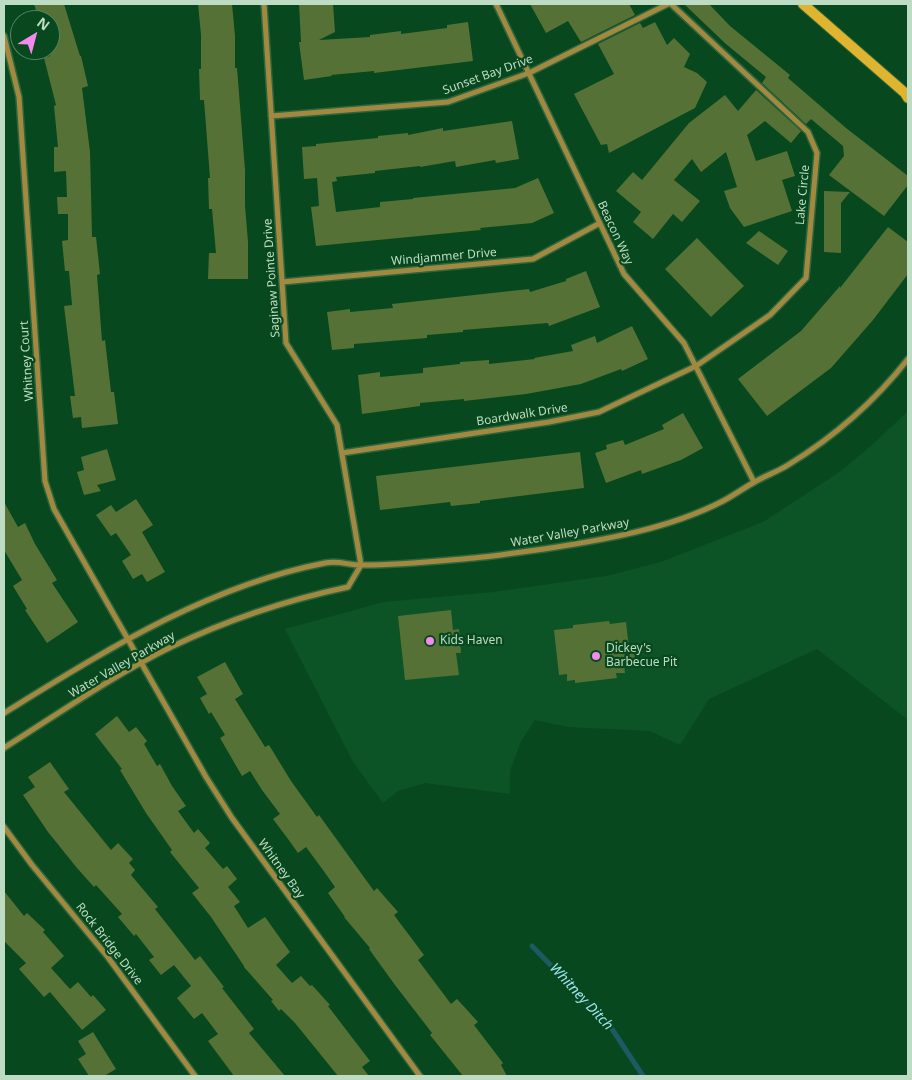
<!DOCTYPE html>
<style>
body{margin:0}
#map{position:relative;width:912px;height:1080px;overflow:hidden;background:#08481e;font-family:"Noto Sans",sans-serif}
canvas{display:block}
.frame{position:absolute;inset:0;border:5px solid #bedcc3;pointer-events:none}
.north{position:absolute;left:10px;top:10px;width:50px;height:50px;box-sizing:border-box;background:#08481e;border:1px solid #518360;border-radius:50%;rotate:37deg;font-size:14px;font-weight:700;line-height:20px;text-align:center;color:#bedcc3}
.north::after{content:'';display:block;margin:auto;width:18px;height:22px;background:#f589ee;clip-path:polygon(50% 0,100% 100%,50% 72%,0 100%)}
</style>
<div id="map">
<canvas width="912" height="1080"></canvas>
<div class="frame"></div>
<div class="north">N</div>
</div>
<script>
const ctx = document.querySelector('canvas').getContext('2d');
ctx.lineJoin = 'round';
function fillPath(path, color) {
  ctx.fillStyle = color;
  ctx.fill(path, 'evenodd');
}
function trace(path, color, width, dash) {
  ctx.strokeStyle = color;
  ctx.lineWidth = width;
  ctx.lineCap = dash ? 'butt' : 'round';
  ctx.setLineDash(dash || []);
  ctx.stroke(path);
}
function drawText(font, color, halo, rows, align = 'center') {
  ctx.font = font + ' "Noto Sans",sans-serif';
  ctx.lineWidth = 4.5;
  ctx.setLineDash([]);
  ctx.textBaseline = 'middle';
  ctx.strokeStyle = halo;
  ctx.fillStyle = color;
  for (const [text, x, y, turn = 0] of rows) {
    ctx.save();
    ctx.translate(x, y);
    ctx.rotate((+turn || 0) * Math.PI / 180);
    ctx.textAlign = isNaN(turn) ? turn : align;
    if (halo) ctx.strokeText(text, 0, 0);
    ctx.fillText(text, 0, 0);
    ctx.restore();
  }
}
const built = new Path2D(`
 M908,411V720L817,649L709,699L680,745L650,731L568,727L535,720L521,741L510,771V794L425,783L398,791L383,803L353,762L285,629L384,602L494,592L606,576L661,562L763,522L841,471L872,445Z`);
const stream = new Path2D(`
 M532,946L610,1026L643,1076`);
const building = new Path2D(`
 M34,4H64L80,56H81L88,86L82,88L90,152L92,237H96L100,274L97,275L102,341L105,340L111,392H114L118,424L82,428L81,417L73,418L70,396H75L64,306L72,305L69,271H65L62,241L68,240V214H58L57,197H67L66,171L54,172V147H58L54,106L56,105L44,58L50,56V20H39Z
 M198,4H232L235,36V68H237L245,170V206L248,242V279H208L209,253H216L212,209H209L208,178H210L204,100H200L199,69H201V35Z
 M299,4H333L335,32L319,40L370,37V35L401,31V34L447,28V25L468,22L473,61L374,73V71L331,75L332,76L304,80L299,42H301Z
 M530,4H629L635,15L581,42L568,21L546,33Z
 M684,4H709L730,26L790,75L788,78L846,128L908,176V185L884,216L829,175L844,156L843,146L811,119L806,124L762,83L766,77L726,44Z
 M655,22L667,45L674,38L690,54L684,67L697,73L707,82L695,108L609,153L607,144L601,145L574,94L614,74L598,44L640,23L643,28Z
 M756,90L801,131L791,143L765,121L747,135L756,161L787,151L795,176L782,180L792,211L744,227L730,208L724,191L737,187L726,152L701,172L692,159L674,180L700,201L682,222L673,214L653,239L633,222L641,212L616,191L633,172L642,180L689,123L725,95L738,111Z
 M512,121L519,159L496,163L495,160L456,167L455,161L420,167V166L375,171V173L336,177L337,181L332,182L336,212L380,207V202L413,199V198L515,188L538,178L554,213L532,223L480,228L481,230L316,246L311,207L319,206L317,178L304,179L302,147L316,146V144L378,138V136L408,133V135L443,128V131Z
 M824,191L850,192L841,203V253L824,252Z
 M888,227L908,242V274L873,320L831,368L767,416L738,379L801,331L840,286V288Z
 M759,231L788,251L778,265L746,243Z
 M697,238L744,286L711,317L665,269Z
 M586,271L600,307L549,326L548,323L463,330V332L427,335V338L354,344V348L332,350L327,312L350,309V312L393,308L392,304L529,289L530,292L566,281V279Z
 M632,326L648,359L622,371L621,369L581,384L526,394L464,401V399L420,403V406L362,414L358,375L380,372V377L423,373V368L460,364V362L489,360V364L535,359L534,358L573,351L571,345L595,336L597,343Z
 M683,413L703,448L681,460L642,474L641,470L606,483L595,453L607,449L606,445L623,440L625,445L664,429L662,425Z
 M107,449L116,480L97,485L101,491L84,495L77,472L84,470L81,457Z
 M580,452L584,488L480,501V503L451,506L450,502L380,510L376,476Z
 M136,499L153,525L142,532L165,572L147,582L142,574L133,579L122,561L131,555L116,533L111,536L96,515L111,505L116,512Z
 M4,502L18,527L25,523L35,544L57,580L52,583L78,622L47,643L25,610L27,609L13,586L22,580L4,550Z
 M451,610L453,630L459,629L461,653H456L459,675L405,680L398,616Z
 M609,621L610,624L626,622L629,648H634L636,663L624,665L625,673H616L617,678L575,683V680L567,681V674L559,675L554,630L573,628V625Z
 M225,662L243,694L235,699L265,747L269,745L291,781L317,817L319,815L374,891L377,888L398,912L394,915L424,955L418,960L451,1004L457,999L478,1022L474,1025L503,1063L501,1065L507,1076H463L430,1035L432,1033L395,985L369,949L370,948L344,917H345L328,893L335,887L323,870L306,847L298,853L288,839L273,819L280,814L262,790L250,771L242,776L220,738L225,735L211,712L209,714L200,698L207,694L197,677Z
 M117,716L129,732L136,727L147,741L144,744L157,766L160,764L172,786L186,806L178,811L194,833L198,829L210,843L205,848L223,869L227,866L237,879L228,887L240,902L234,906L248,928L265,917L290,952L276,965L292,983L301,976L310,986L312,985L330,1005L328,1006L370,1061L362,1067L369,1076H338L295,1023L281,1009L279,1011L271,1001L273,1000L244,967V966L211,917L192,893L199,888L170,852L172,850L146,813L120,770L122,769L95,734Z
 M50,762L69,789L64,792L111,850L118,843L133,859L129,863L135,870L131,875L158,907L155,909L195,960L200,956L224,987L222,988L254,1029L249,1033L285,1076H234L208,1041L218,1034L202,1013L194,1019L177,998L191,986L174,965L161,975L149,960L154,957L136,934L134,936L118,917L122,914L96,885L94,887L77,868L48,832L23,795L35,787L28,777Z
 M4,891L24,916L27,913L45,930L43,932L64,956L51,968L70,989L78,982L91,997L93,995L106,1010L82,1030L50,992L44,997L19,969L26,963L4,941Z
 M93,1032L116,1069L104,1076H89L78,1059L86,1054L78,1041Z`);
const street = new Path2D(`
 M264,4L286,343L337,425L361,565
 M496,4L624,274L684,343L754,482
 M4,36L19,97L45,481L54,509L206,777L232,818L420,1076
 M271,116L448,102L529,73L668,4
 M282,282L533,259L600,223
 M342,453L549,422L599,412L696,366L770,315L806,278L817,153L808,132L671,4
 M4,713C105,651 207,586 325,563C341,560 349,566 364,565C401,565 438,561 474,558C498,556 521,552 544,549C603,540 669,529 723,501C733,496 742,489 753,483C764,476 777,472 788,465C834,437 875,401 908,359
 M4,748C58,714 114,675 171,647C227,620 287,600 348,587L361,565
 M4,827L32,865L107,956L195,1076`);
const secondary = new Path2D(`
 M803,4L905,93L908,98`);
const markers = [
 [430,641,5,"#f589ee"],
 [596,656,5,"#f589ee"]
];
const streetNames = [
 ["Sunset Bay Drive",488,75,-20],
 ["Lake Circle",803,195,-85],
 ["Beacon Way",615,233,65],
 ["Windjammer Drive",444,257,-5],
 ["Saginaw Pointe Drive",272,278,-94],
 ["Whitney Court",27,361,-94],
 ["Boardwalk Drive",522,415,-9],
 ["Water Valley Parkway",570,533,-10],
 ["Water Valley Parkway",122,665,-30],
 ["Whitney Bay",281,869,54],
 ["Rock Bridge Drive",109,944,52]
];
const poiNames = [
 ["Kids Haven",440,641],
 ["Dickey's",606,649],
 ["Barbecue Pit",606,663]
];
const waterNames = [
 ["Whitney Ditch",581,997,47]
];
fillPath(built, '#0c5425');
trace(stream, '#1d5a64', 5);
fillPath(building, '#567135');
trace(street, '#2c663f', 8);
trace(secondary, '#2c663f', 12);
trace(street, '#a38940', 5);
trace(secondary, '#dfb42f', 10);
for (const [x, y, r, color] of markers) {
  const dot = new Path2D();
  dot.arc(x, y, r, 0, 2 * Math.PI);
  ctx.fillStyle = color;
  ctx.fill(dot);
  trace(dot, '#08481e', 2);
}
drawText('12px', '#bedcc3', '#08481e', streetNames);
drawText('12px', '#bedcc3', '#08481e', poiNames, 'left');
drawText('italic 14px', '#9ce6f2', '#08481e', waterNames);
</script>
